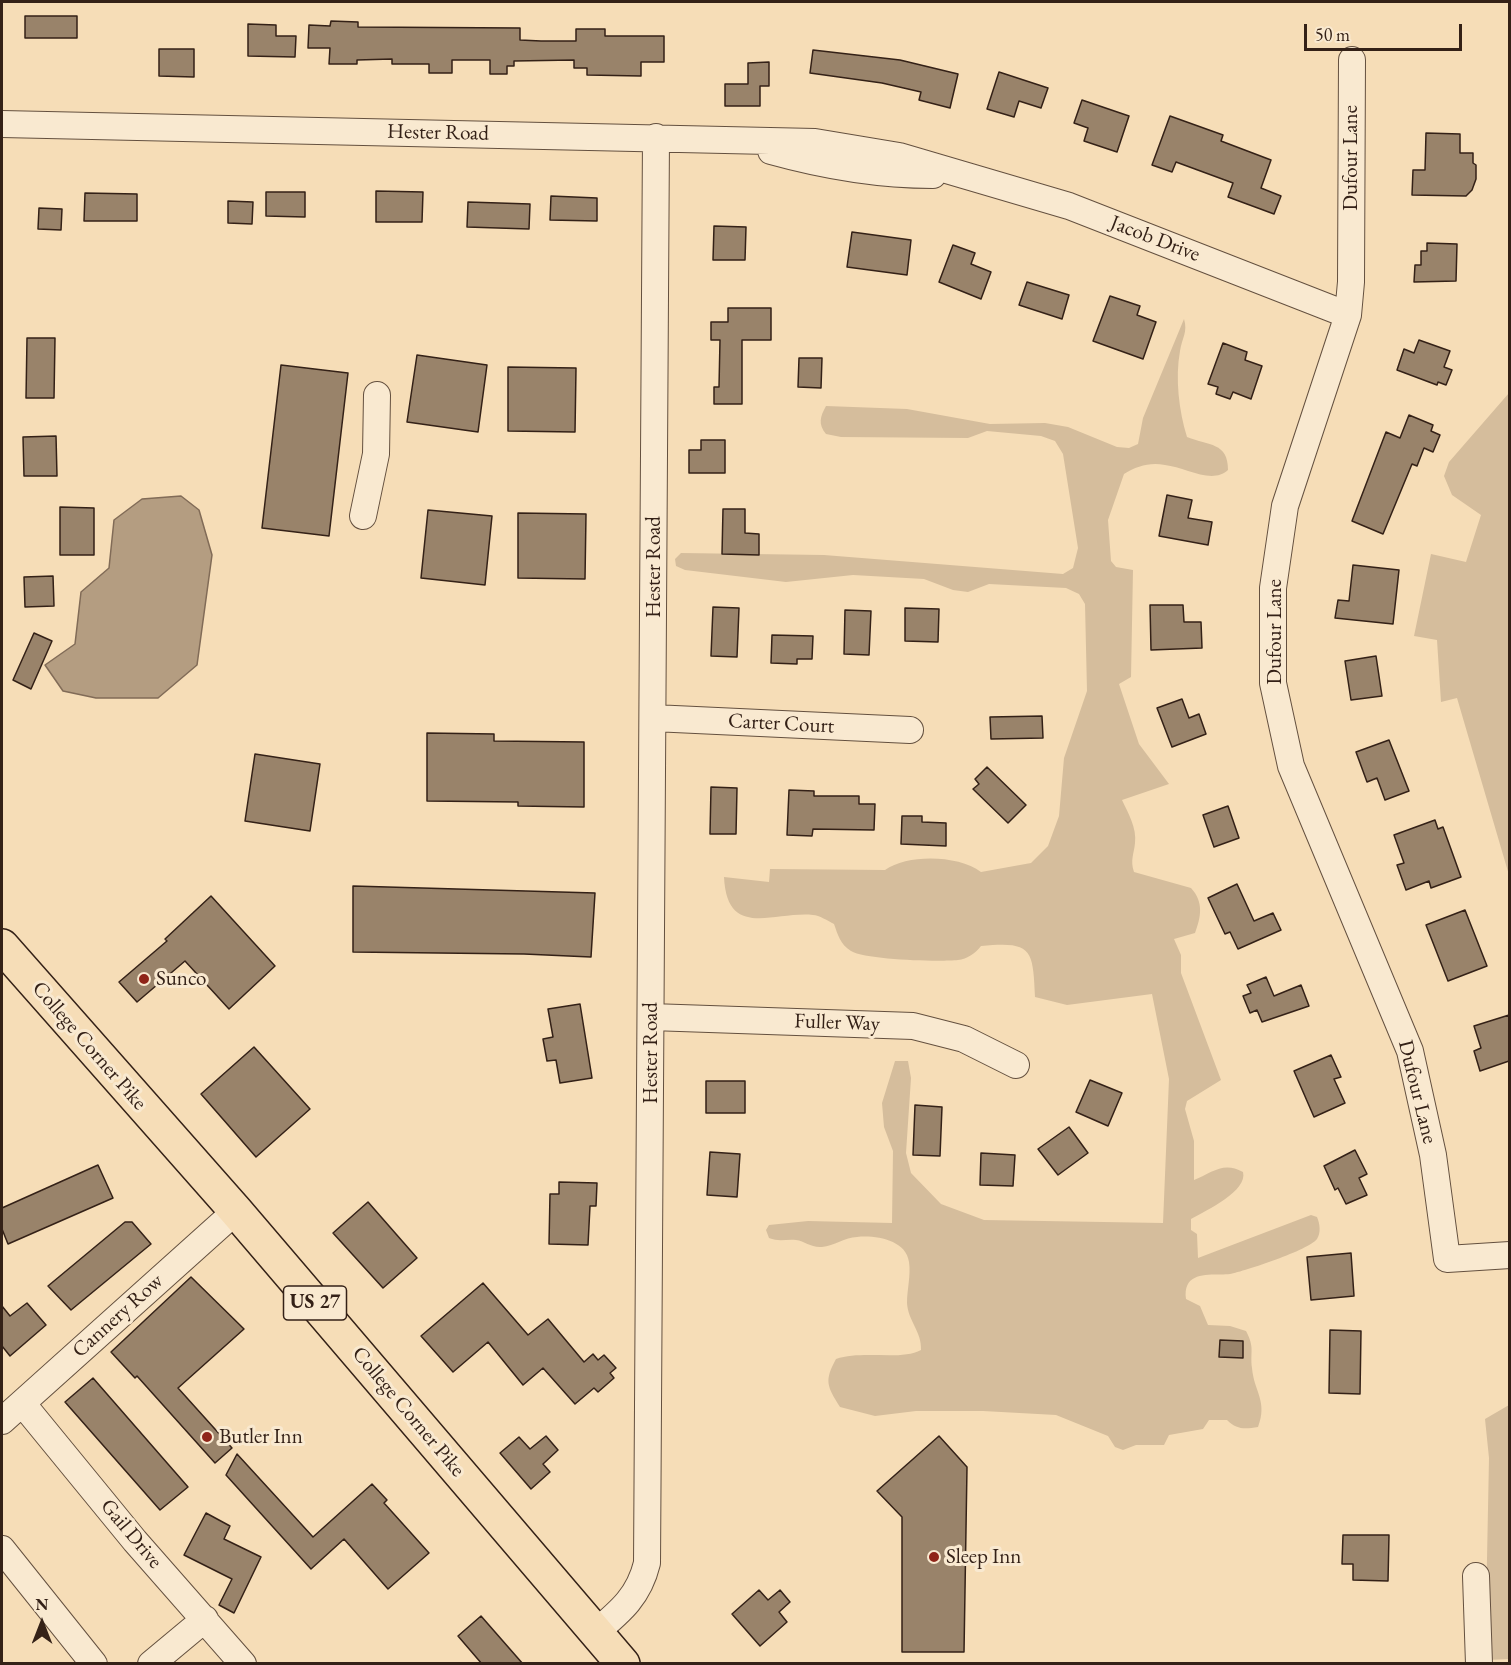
<!DOCTYPE html>
<style>
body{margin:0}
#map{position:relative;width:1511px;height:1665px;overflow:hidden;background:#f6ddb7;font-family:"EB Garamond",serif}
canvas{display:block}
.frame{position:absolute;inset:0;border:3px solid #342117;pointer-events:none}
.north{position:absolute;left:12px;top:1593px;width:60px;height:60px;-webkit-text-stroke:4px #f9e9d0;paint-order:stroke;rotate:0deg;font-size:16px;font-weight:700;line-height:24px;text-align:center;color:#342117}
.north::after{content:'';display:block;margin:auto;width:21px;height:27px;background:#342117;clip-path:polygon(50% 0,100% 100%,50% 72%,0 100%)}
.scale{position:absolute;left:1304px;top:24px;width:158px;height:27px;box-sizing:border-box;border:3px solid #342117;border-top:0;padding-left:8px;font-size:18px;line-height:21px;white-space:nowrap;color:#342117;-webkit-text-stroke:4px #f9e9d0;paint-order:stroke}
</style>
<div id="map">
<canvas width="1511" height="1665"></canvas>
<div class="frame"></div>
<div class="north">N</div>
<div class="scale">50 m</div>
</div>
<script>
const ctx = document.querySelector('canvas').getContext('2d');
ctx.lineJoin = 'round';
function fillPath(path, color) {
  ctx.fillStyle = color;
  ctx.fill(path, 'evenodd');
}
function trace(path, color, width, dash) {
  ctx.strokeStyle = color;
  ctx.lineWidth = width;
  ctx.lineCap = dash ? 'butt' : 'round';
  ctx.setLineDash(dash || []);
  ctx.stroke(path);
}
function drawText(font, color, halo, rows, align = 'center') {
  ctx.font = font + ' "EB Garamond",serif';
  ctx.lineWidth = 6;
  ctx.setLineDash([]);
  ctx.textBaseline = 'middle';
  ctx.strokeStyle = halo;
  ctx.fillStyle = color;
  for (const [text, x, y, turn = 0] of rows) {
    ctx.save();
    ctx.translate(x, y);
    ctx.rotate((+turn || 0) * Math.PI / 180);
    ctx.textAlign = isNaN(turn) ? turn : align;
    if (halo) ctx.strokeText(text, 0, 0);
    ctx.fillText(text, 0, 0);
    ctx.restore();
  }
}
const green = new Path2D(`
 M1184,319C1188,332 1182,338 1180,351C1175,378 1179,411 1187,437C1209,446 1228,442 1228,470C1212,485 1185,467 1165,465C1150,462 1137,466 1124,474L1108,520L1111,561L1116,567L1133,570L1131,677L1119,684L1139,744L1169,784L1122,800C1128,813 1137,828 1135,843C1134,854 1130,860 1134,872L1191,888C1204,902 1201,917 1195,933L1174,939L1181,955V973L1221,1080L1187,1101L1185,1109L1194,1141V1180C1212,1173 1223,1161 1243,1172C1248,1191 1207,1210 1191,1219V1230L1197,1234L1198,1258L1311,1215L1317,1217C1320,1224 1321,1233 1317,1239C1309,1250 1245,1271 1230,1274C1215,1276 1182,1268 1186,1299L1200,1306L1208,1325L1230,1326L1246,1331C1255,1348 1250,1351 1252,1368C1254,1392 1268,1401 1258,1427C1245,1429 1237,1430 1227,1420H1209L1203,1429L1169,1435L1164,1445H1136L1123,1450L1115,1447L1108,1436L1056,1415L983,1411H916L875,1416L840,1407C827,1386 824,1381 836,1359C863,1350 901,1361 921,1350C922,1332 908,1321 907,1303C907,1290 911,1275 909,1262C906,1240 876,1235 857,1237C845,1237 834,1246 822,1247C811,1248 805,1241 796,1240C786,1239 779,1242 769,1238L766,1230L769,1225L808,1221L892,1223L893,1151L884,1127L882,1103L895,1061H908L911,1078L906,1153L911,1173L941,1204L984,1220L1163,1223L1169,1079L1152,994L1067,1005L1035,997C1033,949 1032,941 981,946C976,953 967,959 958,960C939,962 866,960 851,951C840,944 838,935 834,924C828,921 819,915 813,915C774,911 727,940 724,877L769,882L770,869L885,870C908,854 958,855 981,872L1031,863L1048,846L1059,816L1064,758L1087,691L1085,604L1079,594L1066,588L989,584L968,592L953,590L924,579L853,575L786,582L685,570L676,566L675,559L681,553L824,555L1063,574L1073,568L1078,548L1063,454L1055,441L1041,436L987,431L968,438L841,437L826,434C818,424 820,417 826,406L907,409L990,424L1045,423L1068,427L1117,447L1129,448L1138,444L1143,418Z
 M1509,393V875L1457,698L1441,702L1437,640L1414,636L1431,554L1466,562L1481,515L1452,495L1444,476L1449,462Z
 M1509,1405L1510,1659L1485,1660L1489,1458L1485,1419Z`);
const water = new Path2D(`
 M181,496L199,510L212,555L197,665L158,698H96L63,691L45,665L75,644L81,592L109,568L114,520L142,499Z`);
const building = new Path2D(`
 M25,16H77V38H25Z
 M331,21L358,22V27L520,28V40L541,41H576V29H605V36H664V62H641V76L587,75V68H574V60L514,61V66H507V74H490V60H452V73H429V64H392V59L357,60V64H329L330,48H308L309,25L330,26Z
 M248,24L276,25V36H296L295,57L248,56Z
 M159,49H194V77L159,76Z
 M813,50L900,60L958,74L950,108L919,100L921,92L882,83L810,73Z
 M769,62V86H760V106H725V84H748V63Z
 M999,72L1048,88L1041,108L1019,101L1014,117L987,109Z
 M1082,100L1129,116L1117,152L1084,141L1088,128L1074,123Z
 M1170,116L1223,135L1221,141L1271,160L1261,188L1281,196L1274,214L1228,197L1233,183L1176,162L1172,172L1152,165Z
 M1426,133L1460,134V153H1473V163L1476,165V179L1472,190L1466,196L1412,195L1413,170H1425Z
 M376,191L423,192L422,222H376Z
 M266,192H305V217L266,216Z
 M85,193L137,194V221H84Z
 M551,196L597,198V221L550,220Z
 M228,201L253,202L252,224L228,223Z
 M468,202L530,204L529,229L467,227Z
 M39,208L62,209L61,230L38,229Z
 M714,226L746,227L745,260H713Z
 M852,232L911,240L907,275L847,267Z
 M1427,243L1457,244L1456,281L1414,282L1415,265H1421V251H1427Z
 M953,245L975,253L971,264L991,272L981,299L939,282Z
 M1027,282L1069,295L1062,319L1019,305Z
 M1110,296L1140,306L1137,315L1156,322L1143,359L1093,341Z
 M728,308H771V340H742V404H714V387H719L720,340H711V322H728Z
 M27,338H55L54,398H26Z
 M1419,340L1450,351L1444,367L1452,370L1446,385L1438,382L1437,385L1397,370L1404,349L1414,353Z
 M1223,343L1247,352L1245,360L1262,366L1251,399L1233,392L1230,399L1216,394L1218,387L1208,384Z
 M417,355L487,365L478,432L407,422Z
 M799,358H822L821,388L798,387Z
 M281,365L348,373L329,536L262,528Z
 M508,367L576,368L575,432L508,431Z
 M1409,415L1433,425L1431,431L1440,435L1433,452L1424,448L1417,466L1412,464L1383,534L1352,521L1386,432L1400,438Z
 M56,436L57,476H24L23,437Z
 M701,440H725V473H689V450H701Z
 M1167,495L1192,500L1188,518L1212,522L1208,545L1159,536Z
 M60,507L94,508V555H60Z
 M723,509H745V533L759,534V555L722,554Z
 M428,510L492,516L485,585L421,578Z
 M518,513L586,514L585,579L518,578Z
 M1353,565L1399,570L1393,624L1335,618L1338,600L1349,601Z
 M53,576L54,606L25,607L24,577Z
 M1150,605H1183L1184,622H1201L1202,648L1151,650Z
 M713,607L739,608L737,657L711,656Z
 M905,608L939,609L938,642L905,641Z
 M845,610L871,611L869,655L844,654Z
 M34,633L52,641L31,689L13,680Z
 M772,635L813,636L812,659H797V664L771,663Z
 M1376,656L1382,696L1351,700L1345,661Z
 M1182,699L1189,718L1199,714L1206,734L1172,747L1157,708Z
 M1042,716L1043,738L991,739L990,717Z
 M427,733L494,734V741L584,742V807L518,806V802L427,801Z
 M1389,740L1409,791L1385,800L1377,778L1367,782L1356,752Z
 M255,754L320,764L310,831L245,821Z
 M987,767L1026,805L1008,823L973,789L979,784L975,779Z
 M711,787L737,788L736,834H710Z
 M789,790L814,791V796H859V804H875L874,830L813,829L812,836L787,835Z
 M1228,806L1239,838L1214,847L1203,815Z
 M902,816H922V822L946,823V846L901,844Z
 M1435,820L1438,829L1443,827L1461,877L1431,888L1429,881L1406,890L1397,865L1404,863L1394,835Z
 M1237,884L1254,921L1273,913L1281,930L1238,949L1230,932L1225,934L1208,898Z
 M353,886L595,893L591,957L524,954L353,952Z
 M211,896L275,966L229,1009L185,961L137,1002L119,982L167,941L165,939Z
 M1465,910L1487,966L1448,981L1426,925Z
 M1266,977L1274,996L1301,985L1309,1006L1262,1022L1257,1010L1250,1013L1243,996L1251,993L1247,985Z
 M580,1004L592,1078L560,1083L556,1060L547,1061L543,1039L553,1037L548,1009Z
 M1509,1015V1061L1480,1071L1474,1051L1481,1048L1474,1026Z
 M254,1047L310,1109L256,1157L201,1094Z
 M1331,1055L1341,1077L1334,1079L1345,1103L1314,1117L1294,1071Z
 M1090,1080L1122,1093L1108,1126L1076,1112Z
 M706,1081H745V1113H706Z
 M915,1105L942,1107L940,1156L913,1155Z
 M1069,1127L1088,1153L1058,1175L1038,1149Z
 M1355,1150L1367,1174L1359,1178L1367,1195L1346,1204L1338,1188L1335,1190L1324,1166Z
 M710,1152L740,1154L737,1197L707,1195Z
 M981,1153L1015,1155L1013,1186L980,1185Z
 M98,1165L113,1198L8,1244L2,1229V1208Z
 M559,1182L597,1183L596,1206H590L588,1245L549,1244L550,1194H559Z
 M368,1202L417,1258L383,1288L333,1233Z
 M125,1222H132L151,1244L71,1310L48,1286Z
 M1351,1253L1354,1296L1311,1300L1307,1257Z
 M191,1277L244,1329L178,1388L232,1448L215,1463L137,1376L135,1378L111,1352Z
 M483,1283L528,1335L548,1319L584,1362L593,1354L598,1360L604,1355L616,1368L610,1373L614,1378L598,1392L594,1388L575,1404L543,1368L523,1385L488,1342L453,1372L421,1336Z
 M27,1303L46,1325L10,1356L2,1346V1306L10,1316Z
 M1330,1330L1361,1331L1360,1394L1329,1393Z
 M1220,1340L1243,1341V1358L1219,1357Z
 M93,1378L188,1487L160,1510L65,1402Z
 M546,1436L558,1450L543,1464L550,1472L531,1489L500,1453L519,1437L530,1449Z
 M939,1436L967,1467L964,1652H902V1517L877,1491Z
 M237,1454L313,1537L372,1484L387,1500L384,1503L429,1553L388,1589L344,1539L311,1569L226,1475Z
 M206,1513L230,1526L224,1539L261,1557L234,1613L219,1605L232,1579L184,1555Z
 M1343,1535H1389L1388,1581L1353,1580V1564H1342Z
 M759,1590L768,1600L780,1590L790,1602L779,1612L787,1622L760,1646L732,1614Z
 M481,1616L523,1664H482L458,1636Z`);
const minor = new Path2D(`
 M1352,60L1351,282L1348,315L1285,506L1273,588V683L1291,766L1410,1051L1433,1155L1447,1259L1510,1255
 M2,124L815,142L899,156L1069,206L1348,315
 M771,151C825,166 878,175 933,175
 M363,516L376,454L377,395
 M653,718L910,730
 M651,1017L913,1026L964,1039L1016,1065
 M22,1403L135,1541L243,1664
 M2,1421L236,1211
 M2,1549L94,1664
 M1476,1576L1479,1664
 M596,1632C621,1611 639,1596 647,1563L656,137
 M151,1664L205,1619`);
const trunk = new Path2D(`
 M2,946L236,1211L623,1664`);
const markers = [
 [144,979,6,"#8f2418"],
 [207,1437,6,"#8f2418"],
 [934,1557,6,"#8f2418"]
];
const shields = [
 [315,1303,63]
];
const shieldNames = [
 ["US 27",315,1303]
];
const streetNames = [
 ["Hester Road",438,133,1],
 ["Dufour Lane",1351,158,-90],
 ["Jacob Drive",1155,239,21],
 ["Hester Road",654,567,-90],
 ["Dufour Lane",1275,632,-90],
 ["Carter Court",781,724,3],
 ["Fuller Way",837,1023,2],
 ["College Corner Pike",89,1046,49],
 ["Hester Road",651,1053,-90],
 ["Dufour Lane",1417,1092,76],
 ["Cannery Row",118,1316,-42],
 ["College Corner Pike",408,1412,50],
 ["Gail Drive",131,1534,50]
];
const poiNames = [
 ["Sunco",156,979],
 ["Butler Inn",219,1437],
 ["Sleep Inn",946,1557]
];
fillPath(green, '#d5bd9c');
fillPath(water, '#b49d81');
trace(water, '#816b57', 1.5);
fillPath(building, '#99836a');
trace(building, '#342117', 1.5);
trace(minor, '#64503f', 28);
trace(trunk, '#342117', 36);
trace(minor, '#f9e9d0', 26);
trace(trunk, '#f6ddb7', 33);
for (const [x, y, r, color] of markers) {
  const dot = new Path2D();
  dot.arc(x, y, r, 0, 2 * Math.PI);
  ctx.fillStyle = color;
  ctx.fill(dot);
  trace(dot, '#f9e9d0', 2);
}
for (const [x, y, w] of shields) {
  const box = new Path2D();
  box.roundRect(x - w / 2, y - 17, w, 34, 4.5);
  ctx.fillStyle = '#f9e9d0';
  ctx.fill(box);
  trace(box, '#342117', 1.5);
}
drawText('bold 20px', '#342117', null, shieldNames);
drawText('21px', '#342117', '#f9e9d0', streetNames);
drawText('21px', '#342117', '#f9e9d0', poiNames, 'left');
</script>
